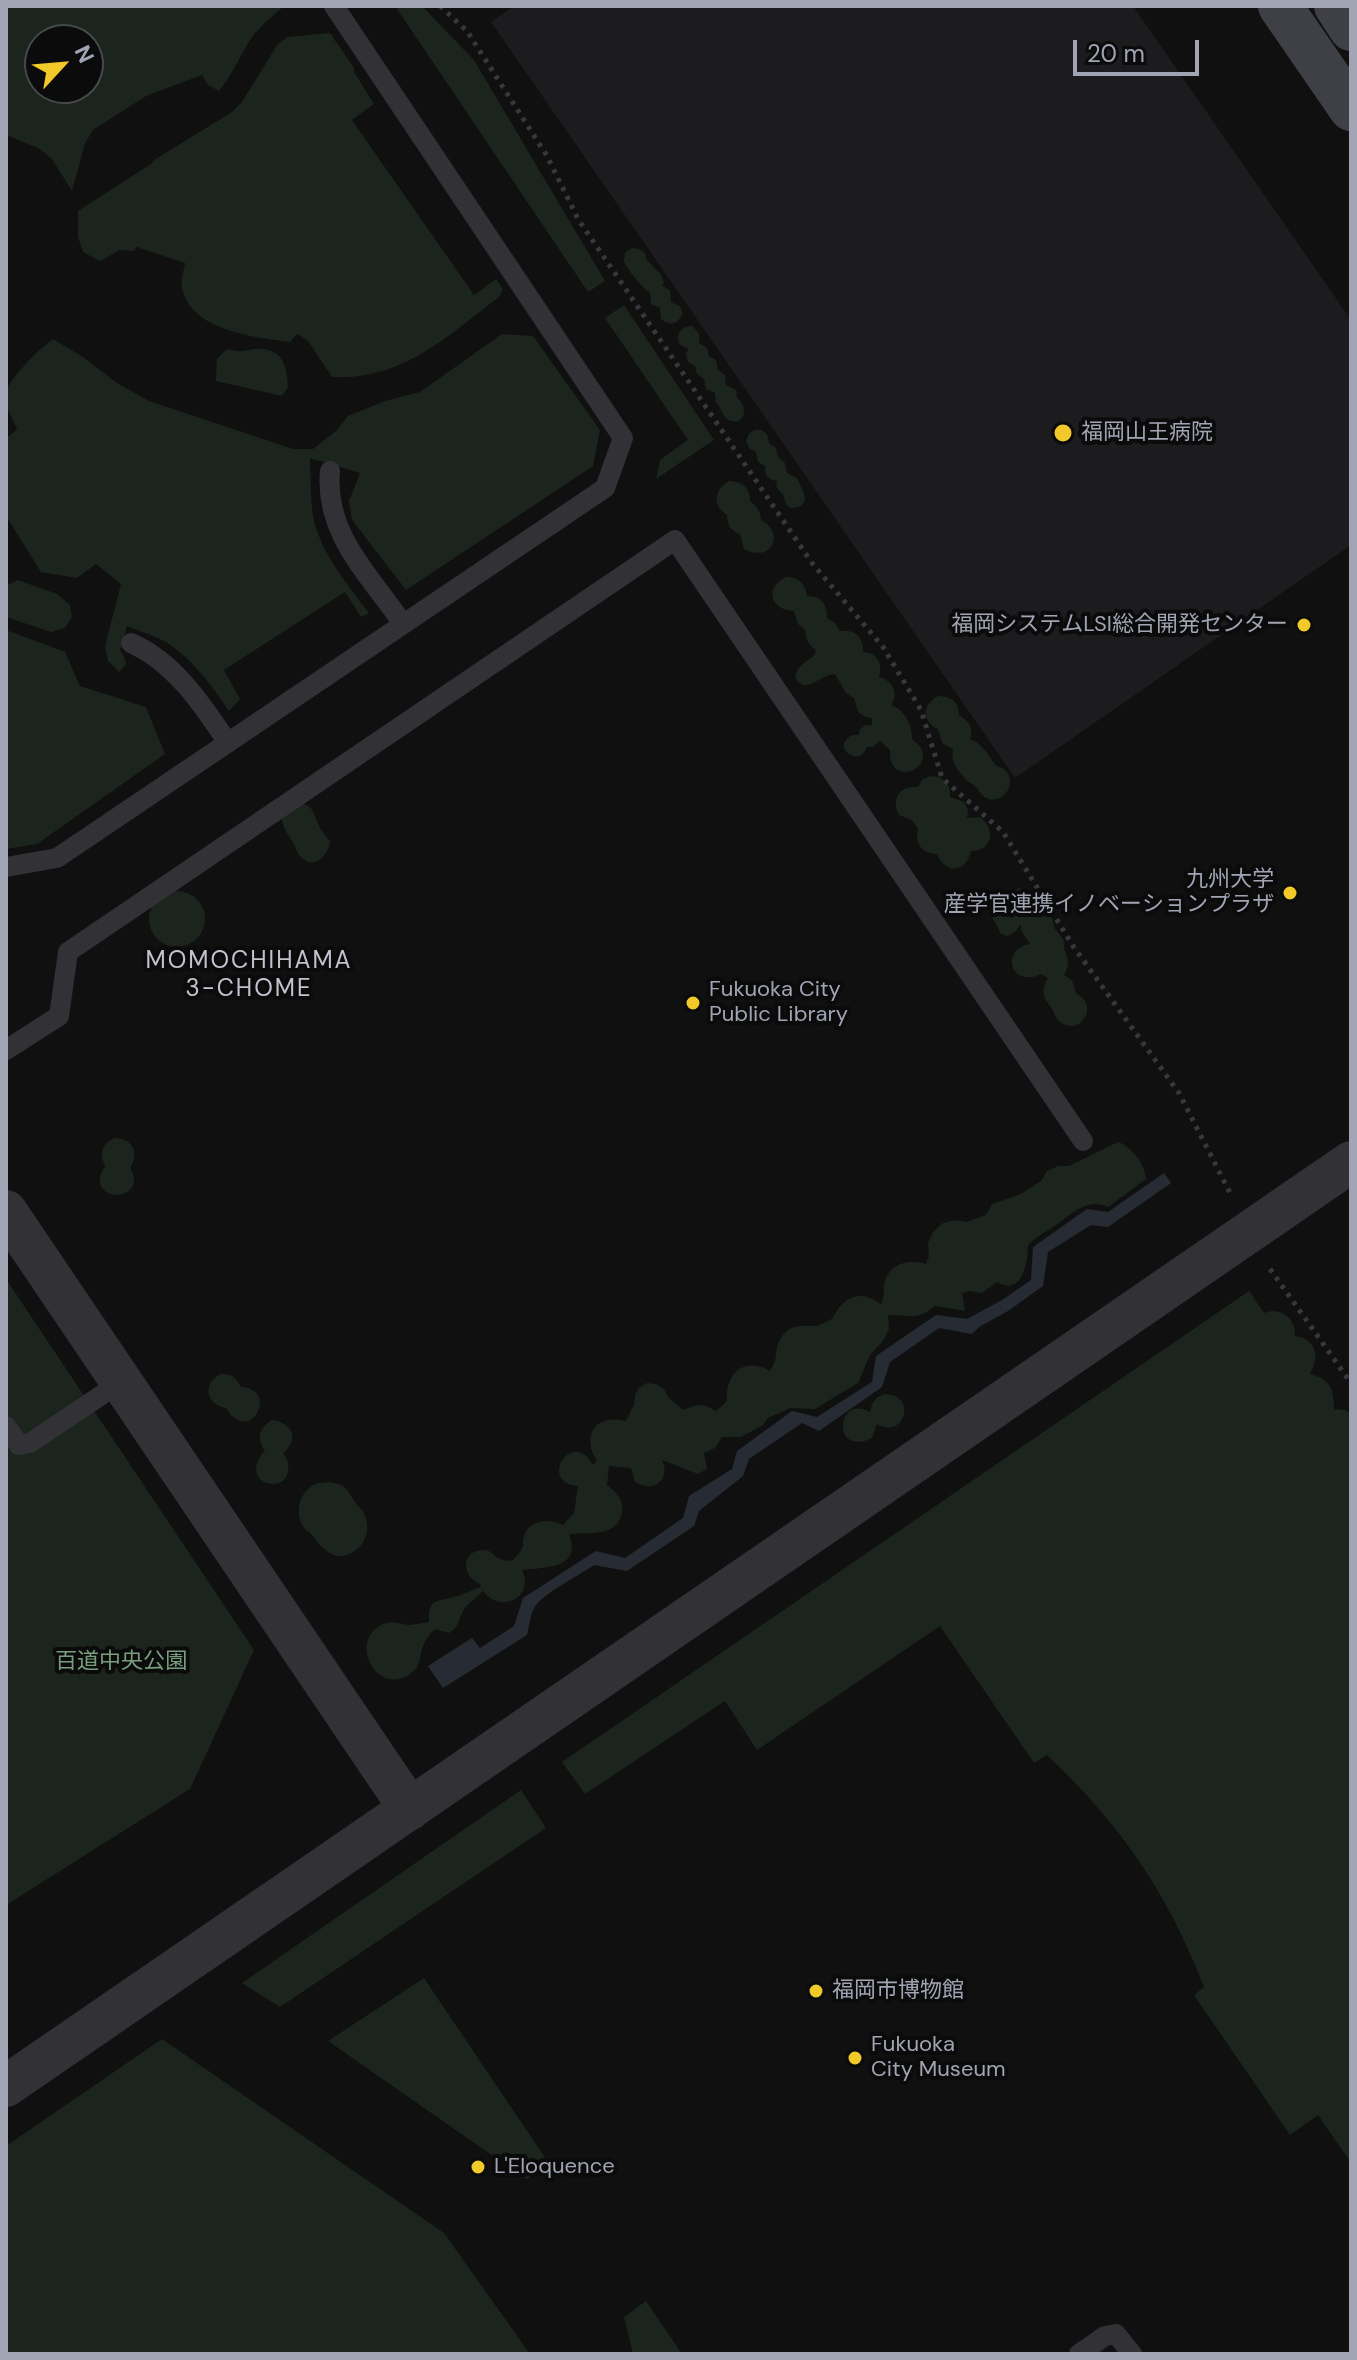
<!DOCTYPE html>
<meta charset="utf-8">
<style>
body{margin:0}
#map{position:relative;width:1357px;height:2360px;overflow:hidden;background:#101011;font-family:"DM Sans",sans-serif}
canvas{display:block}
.frame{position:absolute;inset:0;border:8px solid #a1a4b2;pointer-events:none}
.north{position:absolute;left:24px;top:24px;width:80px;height:80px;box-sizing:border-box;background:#0b0b0c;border:2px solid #47484e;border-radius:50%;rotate:64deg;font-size:22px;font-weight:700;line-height:32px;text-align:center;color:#a1a4b2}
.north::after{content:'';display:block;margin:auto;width:28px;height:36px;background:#f1c928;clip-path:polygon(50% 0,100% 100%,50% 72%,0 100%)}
.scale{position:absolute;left:1073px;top:40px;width:126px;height:36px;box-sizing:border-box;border:4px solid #a1a4b2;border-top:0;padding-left:10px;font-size:24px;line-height:28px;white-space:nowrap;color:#a1a4b2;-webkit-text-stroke:6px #0b0b0c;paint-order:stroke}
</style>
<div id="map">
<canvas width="1357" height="2360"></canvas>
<div class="frame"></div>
<div class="north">N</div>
<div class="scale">20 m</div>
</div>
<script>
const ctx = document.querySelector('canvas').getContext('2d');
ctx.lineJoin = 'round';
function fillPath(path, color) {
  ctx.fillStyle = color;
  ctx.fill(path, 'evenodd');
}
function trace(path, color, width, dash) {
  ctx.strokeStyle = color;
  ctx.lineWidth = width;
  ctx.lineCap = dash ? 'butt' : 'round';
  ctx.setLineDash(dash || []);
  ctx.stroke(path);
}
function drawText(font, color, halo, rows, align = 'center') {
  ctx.font = font + ' "DM Sans","Noto Sans JP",sans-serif';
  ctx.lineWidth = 8;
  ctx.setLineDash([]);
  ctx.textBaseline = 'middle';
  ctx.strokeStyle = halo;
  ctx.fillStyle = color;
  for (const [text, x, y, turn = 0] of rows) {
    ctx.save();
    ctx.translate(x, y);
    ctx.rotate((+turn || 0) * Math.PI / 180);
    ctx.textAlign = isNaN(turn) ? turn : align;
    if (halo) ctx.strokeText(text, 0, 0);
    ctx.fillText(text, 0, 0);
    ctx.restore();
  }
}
const built = new Path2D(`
 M514,6H1133L1351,320V545L1015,778L491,22Z`);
const green = new Path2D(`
 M6,6H284C273,16 261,25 252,37C240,55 233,74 219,91L208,85L202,75L146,96L93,130L85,143L72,191L52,159L38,148L6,135ZM40,40H88V88H40Z
 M395,6H422L474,60L605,281L588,292Z
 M330,33L354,68V72L374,104L352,120L474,295L496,279L503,289L500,296C448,336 402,381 332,377L308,341L297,334L290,342C254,337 191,331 182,288C180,281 184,270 185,263L137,247L133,251L120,250L100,261L83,252L78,237V211L151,164L154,160L232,112L242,102L277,45L287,37Z
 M632,248L639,249L645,253L647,260L661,275L664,282L662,286L670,290L671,302L680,306L683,313C678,324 671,327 661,319L660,308L651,304L650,293C644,289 624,267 624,260C624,257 625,255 625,253Z
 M624,305L714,440L656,479L660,460L688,440L605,318Z
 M692,326C698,331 701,335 699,343L707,348L709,356L716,360L718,370L725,375L726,385L736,390L737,398C750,408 744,427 729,420C722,417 723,409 716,403L715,393L706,389L704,379L697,374L695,366L688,362L686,354L688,349L679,344C676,333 680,327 692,326Z
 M502,334L533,336L600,430L593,466L406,590L352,520L349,501L360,473L310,458C311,478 310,502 314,521C323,556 348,585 369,613L361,617L345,592L224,670L240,699L229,711C212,686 194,661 169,644C157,636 140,632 127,626L120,650L125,659L126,664L119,672L108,661L105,646L121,584L96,564L77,578L41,572L6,516V434L9,436L17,429C13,419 3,404 6,392C9,379 41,347 53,339L83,357L117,383L149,401L293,449H313L336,431L348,416L385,401L420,392Z
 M227,349C245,354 245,349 260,349C284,349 287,369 288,387L282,396L216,381L217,359Z
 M754,430H761L767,434L769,443L776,448L778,457L785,463L787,473L797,478C802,490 815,507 790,508C785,504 785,500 783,495C780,491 777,489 776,485L777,481L772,480L766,476L765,466L758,462L756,452L749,448L746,441L749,434Z
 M729,481C742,482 750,487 750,501C757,507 761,511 761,520C787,534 770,564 744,549L740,534C731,531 727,525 727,515C712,505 714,490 729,481Z
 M786,577C799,577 805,583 807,596C821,596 827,603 827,618L835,623L840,631C855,629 864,637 863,652C878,653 883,664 879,677C893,681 899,693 891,705C905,710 912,724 912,739C947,764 888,793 890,750L880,741L873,747H867C861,762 848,758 843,746C847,737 850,734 859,735L860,729L866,725H872V718L866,717L858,712L854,698L846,693L835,674C823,674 809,690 801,684C786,674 806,661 814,656L816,650C808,645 806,639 805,630L798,624L794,611C770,610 764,588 786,577Z
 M18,580L57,594L70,605L72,617L65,628L51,632L6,617V586Z
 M6,630L65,652L80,686L146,707L165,754L37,844L6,849Z
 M938,696C950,696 959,701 959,715C969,721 974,728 970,739C983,744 987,754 995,764C1001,770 1000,765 1006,771C1017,782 1005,803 989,799C981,797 981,792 976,787C974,784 969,783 966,780C958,770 950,762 953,749L942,743L938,729C921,721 922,705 938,696Z
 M930,776C944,777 951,783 950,797L964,802L968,810L967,818L980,817C996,829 993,851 971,851C966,874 945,874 937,854C921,853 915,844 918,829L912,820L899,815C891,798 899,786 918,787L922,780Z
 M303,803L311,808L321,830L330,841C329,856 312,872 299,855C297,853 295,846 294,844C288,834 281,827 282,815Z
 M1019,888C1033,889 1039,895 1039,909L1051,915L1055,929L1064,940C1062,955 1074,958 1064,975L1072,980L1076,993C1101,1007 1079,1037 1060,1022C1055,1018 1054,1011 1051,1007C1042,996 1041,991 1048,978L1041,974C1011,989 999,949 1030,944L1021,930V924L1015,932L1007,936L1001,934L992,917V906L1005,902L1011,892Z
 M149 919a28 28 0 1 1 56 0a28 28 0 1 1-56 0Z
 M114,1138C133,1139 140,1152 130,1168C151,1204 81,1204 105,1166C99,1153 102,1144 114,1138Z
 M1118,1142C1132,1147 1145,1164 1146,1179L1108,1207C1087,1197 1071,1215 1055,1226C1045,1232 1036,1237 1028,1245C1028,1263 1022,1297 997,1282L982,1293L969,1291L962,1293L965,1311L935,1306C918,1321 909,1315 888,1315L889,1329L883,1341L870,1355L858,1383L815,1409L790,1408L768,1418L763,1425L741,1437H722L715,1448L704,1453L707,1469L698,1474L662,1460C671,1479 654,1494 635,1482L631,1468L609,1466L607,1485C617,1493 624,1499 622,1512C618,1538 589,1532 569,1534C583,1570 543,1567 522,1570C535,1597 501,1615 483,1591C477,1597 467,1604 463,1611C458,1621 460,1626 449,1633L435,1629C431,1633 426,1639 424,1644C418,1656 423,1668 407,1676C372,1694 348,1635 386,1623C395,1620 401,1625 410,1625C416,1624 423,1623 429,1622C428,1597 437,1602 454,1597C463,1595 472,1590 481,1587L480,1584C460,1576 462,1549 484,1550C492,1550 494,1557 500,1559C504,1561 508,1560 512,1561C515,1557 519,1554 521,1550C526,1542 521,1547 524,1537C529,1519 549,1518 563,1525L574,1513L578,1486C537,1482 573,1427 593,1465L597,1461C581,1436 595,1413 626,1421L634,1404L635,1395L639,1388L647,1383L656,1384L664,1389L668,1397L683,1410C696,1404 704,1403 716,1411L727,1401C725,1373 744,1356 770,1371C780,1356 773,1352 780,1340C788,1324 799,1326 814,1326C820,1326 827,1321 832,1319C844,1296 859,1289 881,1304C885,1296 883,1293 884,1285C888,1263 909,1259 926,1264L929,1256L928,1243L933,1232L943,1223L954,1220L967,1222L986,1215L992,1204L1021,1194L1041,1181L1047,1171L1058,1166H1069Z
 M6,1279L254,1650L190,1789L6,1905Z
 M1249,1291L1264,1313C1280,1307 1296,1317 1295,1336C1317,1339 1320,1357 1310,1374C1331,1379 1334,1390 1334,1409L1345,1410L1351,1414V2163L1318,2115L1290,2135L1194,1995L1204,1987C1167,1892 1121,1825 1047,1755L1034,1763L940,1626L757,1750L725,1701L585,1794L562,1762Z
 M221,1374C232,1374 236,1377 241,1387C281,1390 249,1447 226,1408C205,1404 202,1383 221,1374Z
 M884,1394C919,1394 904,1441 877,1424L872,1438C831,1458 836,1393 870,1412C872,1402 875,1398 884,1394Z
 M272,1420C292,1422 300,1440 283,1453C294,1466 288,1489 267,1483C251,1478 255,1459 265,1451C256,1438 259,1428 272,1420Z
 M328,1482C333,1483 337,1483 341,1485C347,1488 350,1494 353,1499C356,1505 362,1508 364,1514C371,1527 366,1545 353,1552C335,1563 322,1549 312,1535C307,1529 307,1533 303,1526C294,1512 300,1490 316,1484C320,1482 324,1483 328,1482Z
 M521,1790L546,1828L280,2007L242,1983Z
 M424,1978L552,2168L526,2179L328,2041Z
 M162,2039L444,2233L530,2354H6V2146Z
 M646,2301L682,2354H633L624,2317Z`);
const water = new Path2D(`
 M1164,1173L1171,1183L1108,1227L1091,1225L1048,1252L1043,1286L1008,1311L979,1327L972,1334L939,1328L890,1362L882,1387L819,1431L802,1423L749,1459L743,1476L699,1511L694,1526L627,1571L594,1565C579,1576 540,1594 533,1610C530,1617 529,1627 527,1635L443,1688L428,1666L472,1638L480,1648L514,1626L523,1598L596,1551L625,1558L683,1518L689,1496L732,1469L737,1451L792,1411L817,1417L872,1382L876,1356L936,1315L967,1319L1002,1300L1031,1280L1033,1247L1087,1209L1108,1212Z`);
const path = new Path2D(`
 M440,6L467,31L547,156L578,219L812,563L883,647L921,710L942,778L1003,832L1073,946L1179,1093L1230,1193
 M1270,1269L1351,1383`);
const lane = new Path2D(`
 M330,471C324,535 371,576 403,624
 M131,643C174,662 202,704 228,743
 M6,867L57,858L605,488L623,438L334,6
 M6,1050L59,1016L68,952L675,540L1083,1141
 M6,1426L19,1445L30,1443L121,1382
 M1079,2354L1105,2336L1116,2334L1132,2354`);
const street = new Path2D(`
 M6,1211L410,1809
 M6,2086L1351,1162`);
const secondary = new Path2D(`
 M1280,6L1351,109
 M1336,6L1351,29`);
const markers = [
 [1063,433,10,"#f1c928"],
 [1304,625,8,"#f1c928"],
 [1290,893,8,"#f1c928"],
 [693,1003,8,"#f1c928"],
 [816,1991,8,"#f1c928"],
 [855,2058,8,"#f1c928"],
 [478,2167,8,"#f1c928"]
];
const poiNames = [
 ["福岡山王病院",1081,433],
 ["福岡システムLSI総合開発センター",1288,625,"right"],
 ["九州大学",1274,880,"right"],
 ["産学官連携イノベーションプラザ",1274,905,"right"],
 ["Fukuoka City",709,990],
 ["Public Library",709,1015],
 ["福岡市博物館",832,1991],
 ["Fukuoka",871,2045],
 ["City Museum",871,2070],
 ["L'Eloquence",494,2167]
];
const parkNames = [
 ["百道中央公園",121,1662]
];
const neighbourhoodNames = [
 ["MOMOCHIHAMA",249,962],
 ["3-CHOME",249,990]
];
fillPath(built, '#1c1c1e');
fillPath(green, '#1c241e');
fillPath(water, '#272c34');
trace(path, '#37383d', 5, [4, 6]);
trace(lane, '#313136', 20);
trace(street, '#313136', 42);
trace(secondary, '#3f4046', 44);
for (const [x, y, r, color] of markers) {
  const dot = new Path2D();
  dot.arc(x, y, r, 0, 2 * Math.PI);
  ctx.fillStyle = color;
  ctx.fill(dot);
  trace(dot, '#0b0b0c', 3);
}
drawText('22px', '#a1a4b2', '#0b0b0c', poiNames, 'left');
drawText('22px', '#789d7f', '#0b0b0c', parkNames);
ctx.letterSpacing = '2px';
drawText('24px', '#c2c3ce', '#0b0b0c', neighbourhoodNames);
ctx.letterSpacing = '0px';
</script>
